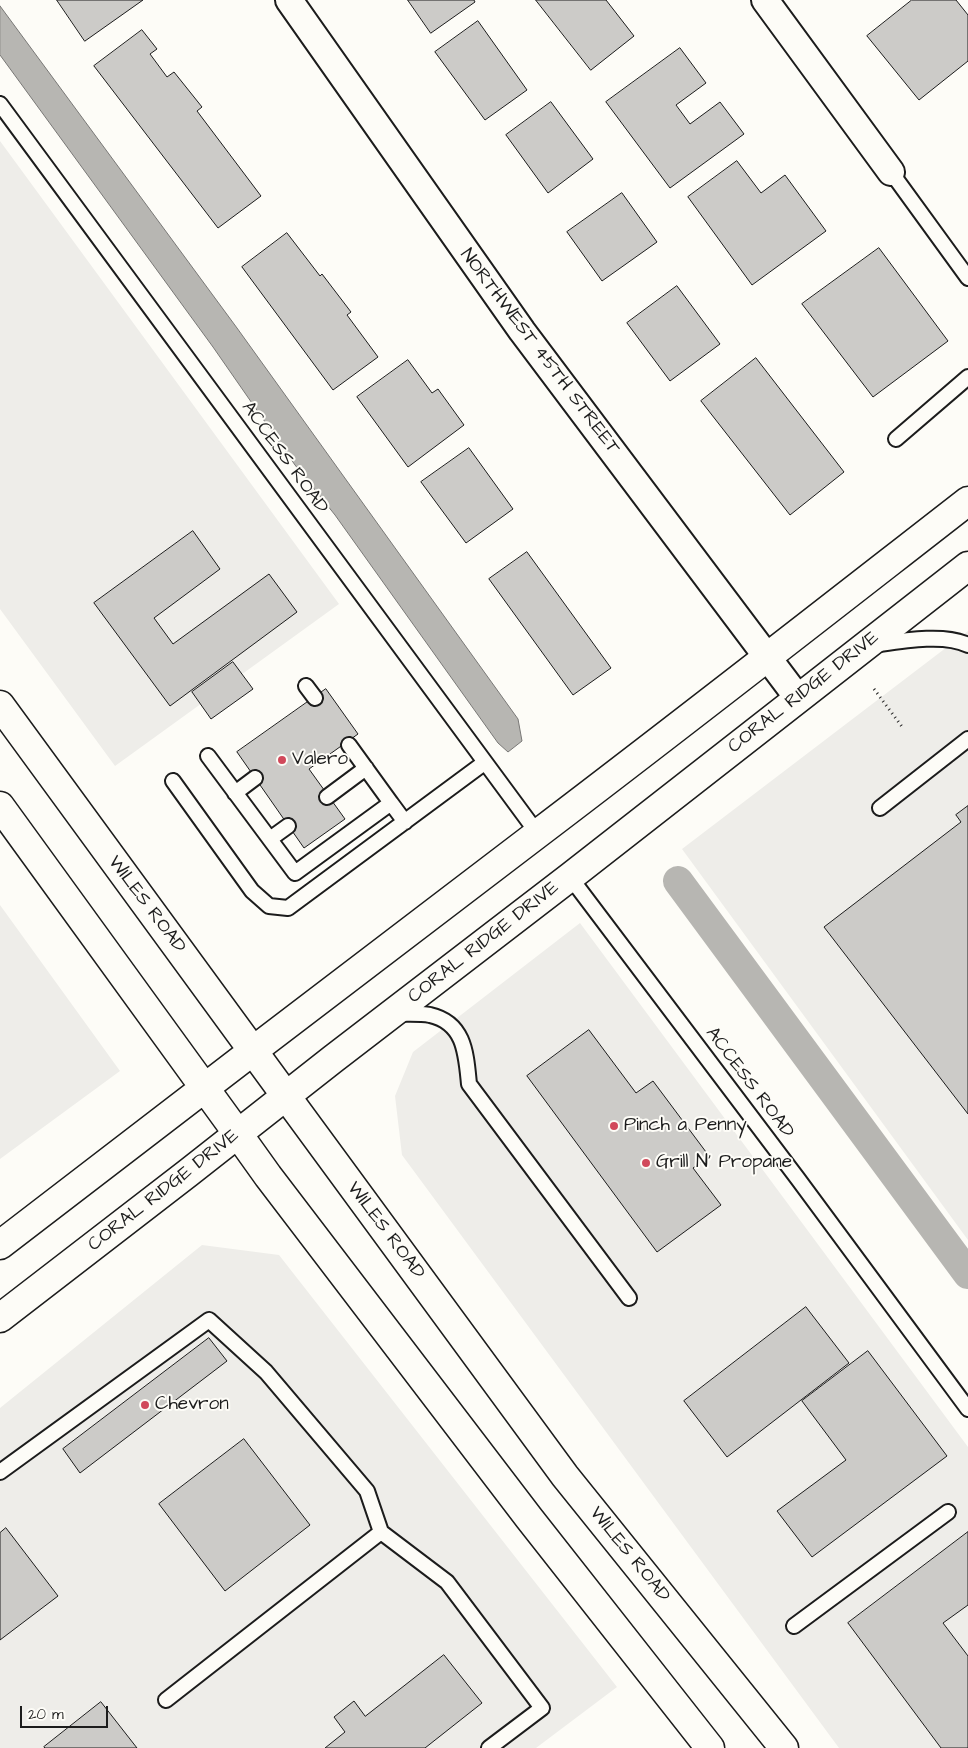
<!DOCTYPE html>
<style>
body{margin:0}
#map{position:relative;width:968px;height:1748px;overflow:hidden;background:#fdfcf7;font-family:"Architects Daughter",sans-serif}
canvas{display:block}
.scale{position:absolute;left:20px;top:1706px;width:88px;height:22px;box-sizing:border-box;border:2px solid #1c1c1c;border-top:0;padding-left:6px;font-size:15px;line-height:18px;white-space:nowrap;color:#1c1c1c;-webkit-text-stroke:4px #fdfcf7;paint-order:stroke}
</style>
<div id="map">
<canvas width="968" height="1748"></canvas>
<div class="scale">20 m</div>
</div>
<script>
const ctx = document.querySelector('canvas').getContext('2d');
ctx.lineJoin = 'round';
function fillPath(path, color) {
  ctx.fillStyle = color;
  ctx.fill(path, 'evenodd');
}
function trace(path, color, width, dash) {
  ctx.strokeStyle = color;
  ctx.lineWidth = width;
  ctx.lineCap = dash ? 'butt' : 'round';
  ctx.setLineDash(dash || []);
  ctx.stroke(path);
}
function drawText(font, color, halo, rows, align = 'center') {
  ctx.font = font + ' "Architects Daughter",sans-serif';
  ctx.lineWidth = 4;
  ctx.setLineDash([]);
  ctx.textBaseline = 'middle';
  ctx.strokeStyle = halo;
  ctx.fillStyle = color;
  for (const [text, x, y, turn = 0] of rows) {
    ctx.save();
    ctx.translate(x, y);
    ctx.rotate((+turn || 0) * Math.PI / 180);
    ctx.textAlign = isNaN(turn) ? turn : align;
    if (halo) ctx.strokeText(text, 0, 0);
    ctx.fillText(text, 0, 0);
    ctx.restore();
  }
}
const built = new Path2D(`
 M0,141L339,604L115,766L0,609Z
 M968,631V1240L682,849Z
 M0,905L120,1071L0,1159Z
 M580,923L968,1447V1748H839L402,1155L395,1096L413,1052Z
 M202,1245L279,1255L617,1687L536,1748H0V1408Z`);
const water = new Path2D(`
 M0,6L237,328L518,719L522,741L508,752L498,743L335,515L295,465L213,347L0,55Z`);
const canal = new Path2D(`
 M678,881L968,1274`);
const building = new Path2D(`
 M57,0H143L85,41Z
 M408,0H474L475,2L431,33Z
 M536,0H606L634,36L591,70Z
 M912,0H956L968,15V61L919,100L867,36Z
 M478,21L527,90L485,120L435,52Z
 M142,30L157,49L150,54L167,77L174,72L202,107L197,111L261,196L218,228L94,66Z
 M680,48L706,83L676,105L690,124L720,102L744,134L670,188L606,102Z
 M551,102L593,159L548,193L506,135Z
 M737,161L761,193L785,175L826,231L752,285L688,197Z
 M622,193L657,242L602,281L567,232Z
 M287,233L320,276L322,274L351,312L347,315L378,357L333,390L242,267Z
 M879,248L948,341L873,397L802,304Z
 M677,286L720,344L670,381L627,323Z
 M756,358L844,472L790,515L701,401Z
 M408,360L432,393L438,389L464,425L408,467L357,397Z
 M469,448L513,509L466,543L421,482Z
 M193,531L220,569L154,618L173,644L269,574L297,612L170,706L94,603Z
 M527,552L611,668L573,695L489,579Z
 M233,662L253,689L211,719L192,692Z
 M326,689L358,734L309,769L345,819L304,848L237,752Z
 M968,806V1114L824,927L961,822L956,815Z
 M589,1030L636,1093L653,1081L709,1156L693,1168L721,1205L657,1252L527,1076Z
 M806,1307L849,1363L727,1457L684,1401Z
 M209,1338L227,1361L80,1473L63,1449Z
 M868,1351L947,1456L812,1557L777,1511L846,1460L802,1401Z
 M244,1439L310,1525L225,1591L159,1504Z
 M6,1528L58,1596L0,1640V1533Z
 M968,1532V1605L943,1623L968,1656V1748H941L848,1623Z
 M444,1655L482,1703L425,1748H325L345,1732L334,1717L354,1701L365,1716Z
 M101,1702L137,1748H45L44,1747Z`);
const path = new Path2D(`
 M874,689L903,728`);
const service = new Path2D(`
 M0,104L538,834
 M891,172L968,278
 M896,439L968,377
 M874,645C901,641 944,633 968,645
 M306,686L315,698
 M349,745L391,803
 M208,756L295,873L391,803L405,822
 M173,781L252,891L269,906L288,908L484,763
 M235,793L255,778
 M327,797L366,768
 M880,808L968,739
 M270,839L288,826
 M570,877L798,1179L968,1409
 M394,1014C406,1014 419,1013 430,1015C465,1023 466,1054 469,1084L629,1298
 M0,1472L209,1320L266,1372L367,1491L381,1532L447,1582L542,1708L489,1748
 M794,1626L948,1512
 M166,1700L381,1532`);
const minor = new Path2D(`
 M289,0L522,331L798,698
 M765,0L891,172`);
const tertiary = new Path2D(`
 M286,1096L565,1476L784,1748
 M238,1134L268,1176L529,1518L710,1748`);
const secondary = new Path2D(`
 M0,705L286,1096
 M0,806L238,1134
 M0,1245C178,1107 357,972 536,835C681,725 824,613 968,501
 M0,1318L188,1173L333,1059L570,877L968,566`);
const markers = [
 [282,760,5,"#d1495b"],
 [614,1126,5,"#d1495b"],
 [646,1163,5,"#d1495b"],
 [145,1405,5,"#d1495b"]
];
const streetNames = [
 ["NORTHWEST 45TH STREET",539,352,53],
 ["ACCESS ROAD",284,458,54],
 ["CORAL RIDGE DRIVE",804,693,-38],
 ["WILES ROAD",146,905,53],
 ["CORAL RIDGE DRIVE",484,943,-38],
 ["ACCESS ROAD",749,1083,53],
 ["CORAL RIDGE DRIVE",164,1191,-38],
 ["WILES ROAD",385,1231,53],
 ["WILES ROAD",629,1555,51]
];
const poiNames = [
 ["Valero",292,760],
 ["Pinch a Penny",624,1126],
 ["Grill N' Propane",656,1163],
 ["Chevron",155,1405]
];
fillPath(built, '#eeede9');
fillPath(water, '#b7b6b2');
trace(water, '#797876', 1);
trace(canal, '#b7b6b2', 30);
fillPath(building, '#cccbc8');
trace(building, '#1c1c1c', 1);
trace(service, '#1c1c1c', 18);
trace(minor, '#1c1c1c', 30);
trace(tertiary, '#1c1c1c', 31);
trace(secondary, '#1c1c1c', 31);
trace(path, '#1c1c1c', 3, [1, 4]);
trace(service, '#fdfcf7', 14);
trace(minor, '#fdfcf7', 26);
trace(tertiary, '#fdfcf7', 28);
trace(secondary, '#fdfcf7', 28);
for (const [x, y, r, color] of markers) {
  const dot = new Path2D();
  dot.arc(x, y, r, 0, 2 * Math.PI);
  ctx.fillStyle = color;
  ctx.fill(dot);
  trace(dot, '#fdfcf7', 2);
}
drawText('19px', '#1c1c1c', '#fdfcf7', streetNames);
drawText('19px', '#1c1c1c', '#fdfcf7', poiNames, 'left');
</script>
